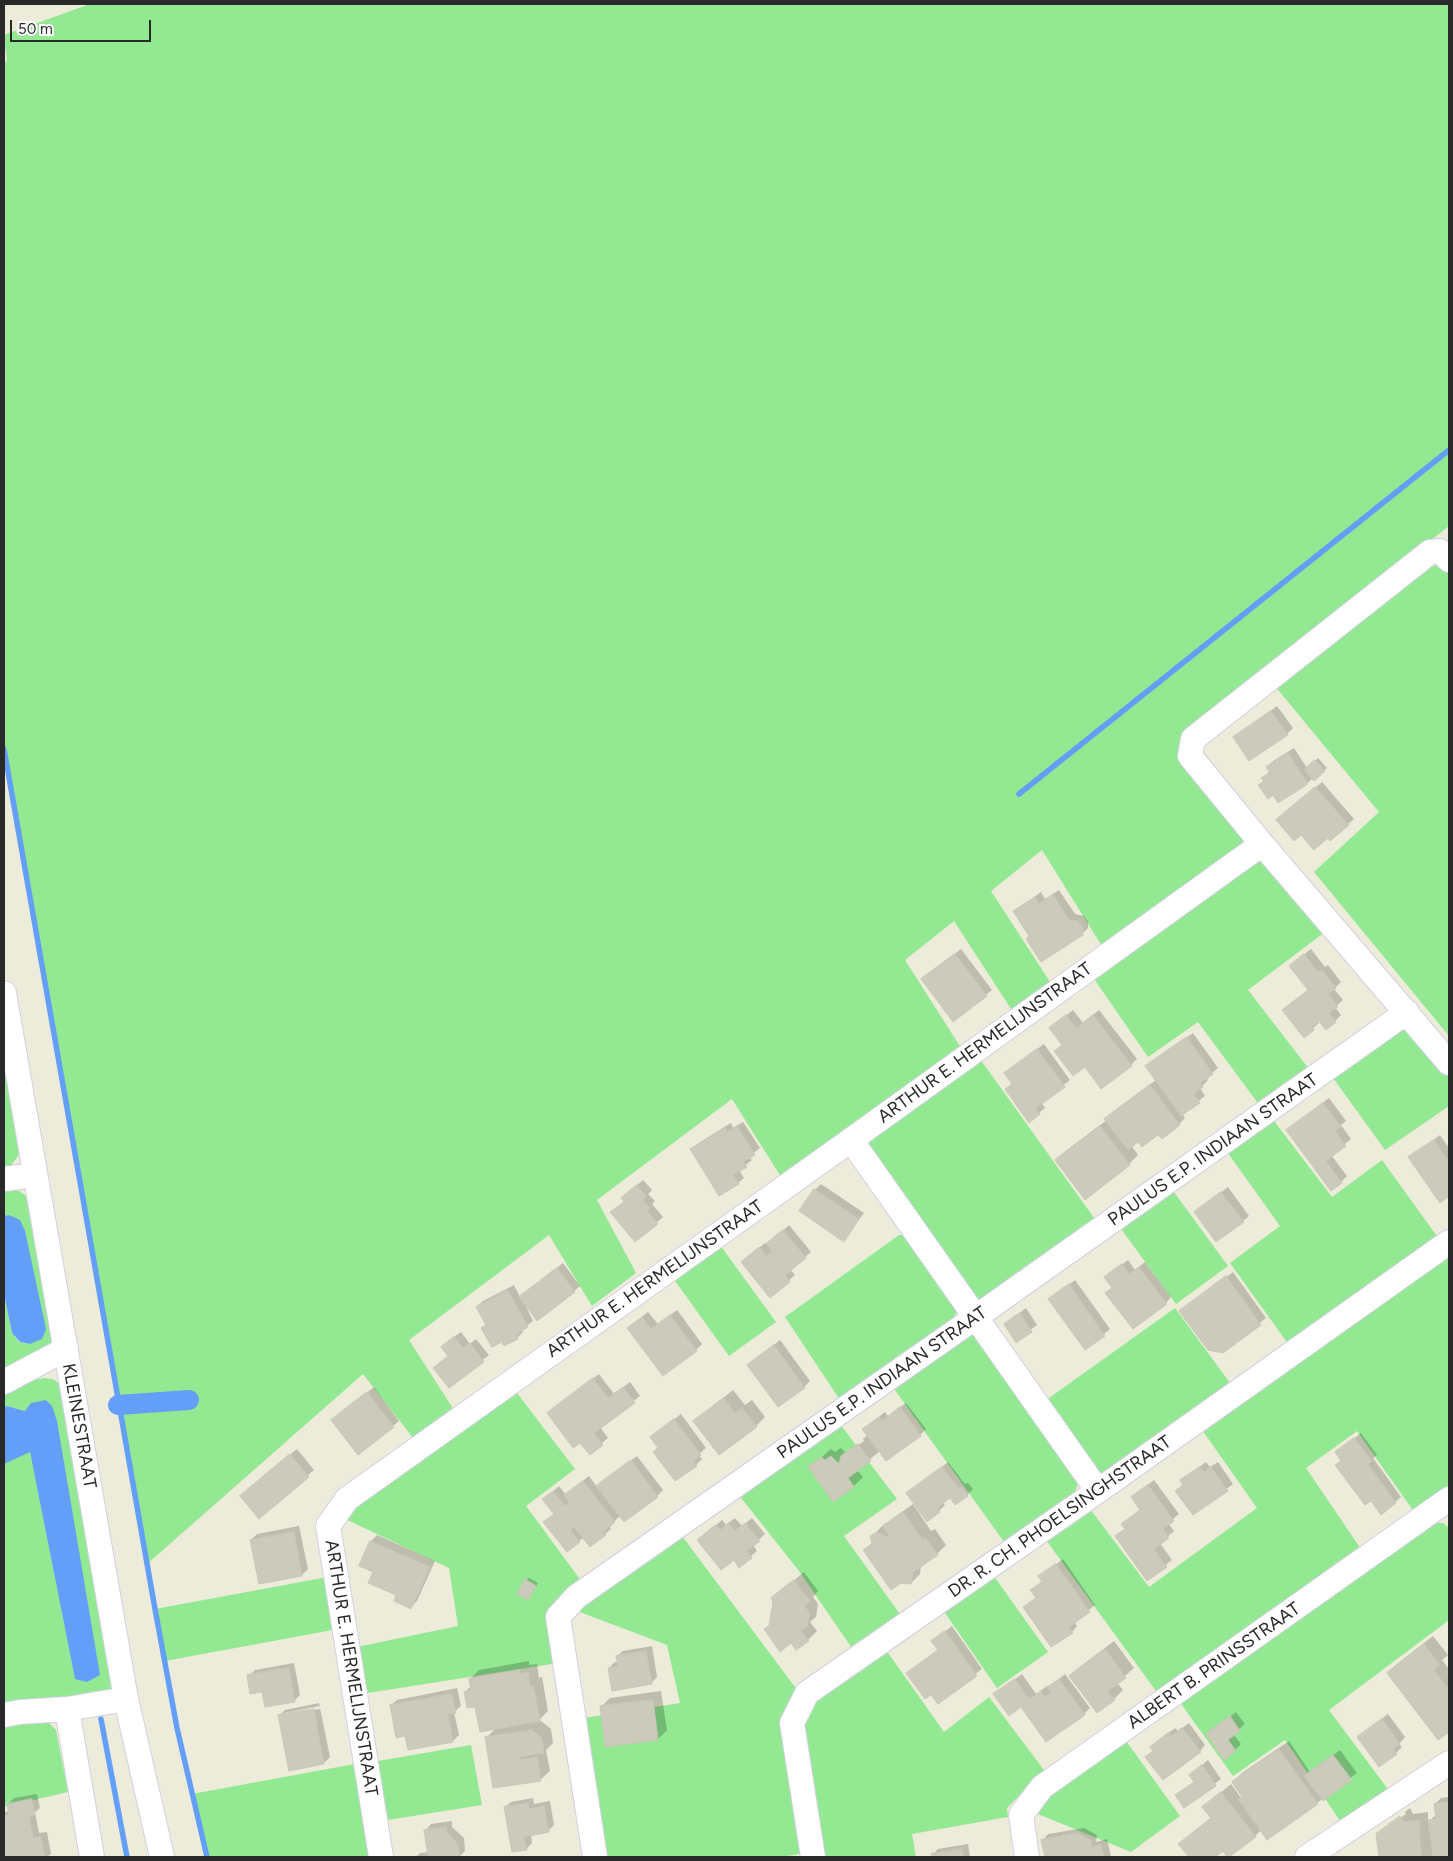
<!DOCTYPE html>
<style>
body{margin:0}
#map{position:relative;width:1453px;height:1861px;overflow:hidden;background:#edebd9;font-family:Figtree,sans-serif}
canvas{display:block}
.frame{position:absolute;inset:0;border:5px solid #292929;pointer-events:none}
.scale{position:absolute;left:10px;top:20px;width:141px;height:22px;box-sizing:border-box;border:2px solid #292929;border-top:0;padding-left:6px;font-size:15px;line-height:18px;white-space:nowrap;color:#292929;-webkit-text-stroke:4px #fff;paint-order:stroke}
</style>
<div id="map">
<canvas width="1453" height="1861"></canvas>
<div class="frame"></div>
<div class="scale">50 m</div>
</div>
<script>
const ctx = document.querySelector('canvas').getContext('2d');
ctx.lineJoin = 'round';
function fillPath(path, color) {
  ctx.fillStyle = color;
  ctx.fill(path, 'evenodd');
}
function trace(path, color, width, dash) {
  ctx.strokeStyle = color;
  ctx.lineWidth = width;
  ctx.lineCap = dash ? 'butt' : 'round';
  ctx.setLineDash(dash || []);
  ctx.stroke(path);
}
function drawText(font, color, halo, rows, align = 'center') {
  ctx.font = font + ' Figtree,sans-serif';
  ctx.lineWidth = 4.5;
  ctx.setLineDash([]);
  ctx.textBaseline = 'middle';
  ctx.strokeStyle = halo;
  ctx.fillStyle = color;
  for (const [text, x, y, turn = 0] of rows) {
    ctx.save();
    ctx.translate(x, y);
    ctx.rotate((+turn || 0) * Math.PI / 180);
    ctx.textAlign = isNaN(turn) ? turn : align;
    if (halo) ctx.strokeText(text, 0, 0);
    ctx.fillText(text, 0, 0);
    ctx.restore();
  }
}
const green = new Path2D(`
 M90,4H1449V526L1180,740L1184,750L1248,840L1105,951L1042,850L991,891L1054,988L1015,1015L954,921L905,960L963,1051L783,1180L732,1099L597,1200L636,1273L592,1306L549,1235L409,1340L454,1410L414,1439L363,1374L147,1564L4,749V63L7,61L4,35Z
 M1439,564L1449,568V1036L1314,872L1379,812L1274,685L1428,568Z
 M1263,862L1329,929L1248,990L1309,1069L1260,1106L1198,1022L1148,1057L1092,976L1251,863Z
 M4,1021L23,1149L10,1167L4,1169Z
 M1398,1028H1410L1449,1069V1106L1385,1150L1331,1075Z
 M980,1059L1097,1222L986,1298L977,1300L872,1155L869,1141Z
 M1271,1117L1332,1197L1382,1160L1439,1239L1289,1345L1230,1263L1280,1226L1225,1149Z
 M7,1188L19,1191L29,1198L55,1339L51,1349L4,1377V1294L12,1333L19,1342L30,1344L10,1215L4,1216V1189Z
 M1171,1188L1228,1266L1176,1304L1119,1226Z
 M899,1235H909L958,1310L953,1319L840,1400L785,1317Z
 M720,1245L776,1322L729,1356L673,1278Z
 M1449,1249V1492L1417,1516L1357,1431L1306,1468L1363,1552L1159,1695L1043,1536L1087,1505L1149,1587L1257,1508L1200,1427Z
 M1175,1308L1233,1387L1104,1474L1095,1473L1042,1403Z
 M965,1333L977,1334L1076,1471L1078,1484L1070,1504L1007,1546L892,1386Z
 M44,1378L53,1379L62,1386L114,1684L109,1691L4,1711V1464L30,1451L75,1679L26,1411L7,1406L4,1407V1395L34,1380Z
 M514,1389L575,1469L526,1506L582,1582L558,1663L368,1693L357,1647L458,1626L449,1568L341,1517Z
 M840,1424L897,1499L844,1536L902,1617L854,1651L799,1571L738,1494Z
 M1433,1523H1443L1449,1528V1620L1329,1710L1390,1792L1343,1825L1285,1740L1233,1776L1179,1701Z
 M682,1536L798,1691L805,1853L781,1857H606L584,1718L680,1703L667,1645L577,1611L584,1599Z
 M991,1572L1048,1652L997,1688L941,1607Z
 M328,1577L338,1629L165,1661L155,1609Z
 M886,1650L944,1732L989,1697L1044,1770L1007,1808L1008,1817L912,1834L916,1857H819L801,1736L808,1705Z
 M48,1722L56,1730L68,1792L4,1807V1725Z
 M1124,1738L1180,1816L1131,1852L1033,1812L1038,1800Z
 M471,1745L482,1805L388,1820L378,1761Z
 M360,1763L375,1857H207L192,1794Z`);
const water = new Path2D(`
 M9,1215L20,1220L25,1231L46,1329L42,1339L30,1344L20,1342L12,1333L4,1294V1216Z
 M46,1400L52,1406L57,1421L100,1675L87,1682L75,1679L30,1452L4,1464V1407L7,1406L25,1411L31,1403Z`);
const shadow = new Path2D(`
 M1277,706L1293,728L1287,734L1235,737Z
 M1294,748L1307,768L1318,758L1327,768L1307,783L1273,793L1260,785L1265,780L1263,778L1270,771L1268,767L1273,761Z
 M1322,782L1354,819L1348,824L1328,836L1301,833L1284,814Z
 M1059,890L1075,914L1084,916L1088,922V928L1082,934L1015,911L1041,892L1045,899Z
 M961,949L992,990L986,995L922,979Z
 M1311,949L1325,967L1328,965L1341,982L1334,989L1343,1000L1335,1007L1341,1015L1335,1021L1319,1019L1317,1021L1319,1023L1304,1036L1309,989L1297,960Z
 M1073,1010L1083,1023L1099,1010L1137,1059L1131,1065L1063,1044L1050,1028Z
 M1193,1033L1218,1068L1206,1078L1208,1080L1200,1088L1205,1096L1182,1114L1185,1118L1179,1124L1138,1140L1131,1145L1138,1155L1129,1164L1057,1160L1066,1151L1107,1120L1106,1119L1112,1113L1156,1080L1153,1061Z
 M1044,1044L1070,1080L1041,1102L1045,1108L1029,1121L1006,1089L1013,1083L1005,1073Z
 M1329,1098L1346,1121L1341,1125L1351,1139L1331,1155L1347,1176L1341,1182L1288,1130Z
 M743,1122L760,1148L749,1157L752,1160L739,1170L744,1178L738,1183L691,1149L697,1144L731,1123L733,1128Z
 M1440,1135L1449,1148V1194L1440,1201L1410,1158Z
 M643,1180L652,1190L648,1194L655,1201L652,1204L663,1217L636,1241L618,1207L625,1201L628,1193Z
 M821,1184L864,1213L844,1240L815,1190Z
 M1228,1187L1249,1216L1243,1221L1196,1212Z
 M789,1225L811,1252L790,1269L795,1275L771,1296L749,1256L765,1243L767,1245Z
 M1128,1260L1135,1270L1145,1262L1171,1297L1166,1303L1107,1293L1113,1287L1112,1272Z
 M563,1263L580,1286L574,1291L526,1307L533,1321L521,1330L523,1332L517,1338L502,1340L483,1328L486,1324L477,1307L483,1301L514,1285L520,1297Z
 M1233,1272L1266,1318L1223,1351L1181,1311Z
 M1075,1280L1110,1329L1085,1349L1050,1299Z
 M1026,1308L1037,1325L1016,1341L1005,1324Z
 M677,1310L702,1344L696,1350L628,1328L648,1312L658,1324Z
 M461,1332L470,1344L476,1339L489,1355L449,1386L448,1341Z
 M780,1340L810,1381L804,1387L749,1365Z
 M599,1374L614,1394L630,1382L640,1396L600,1427L608,1438L590,1453L581,1441L548,1413Z
 M374,1387L399,1421L393,1426L333,1420Z
 M733,1390L745,1405L752,1400L765,1417L756,1426L719,1453L695,1421Z
 M906,1403L926,1429L920,1435L880,1451L857,1470L863,1477L854,1486L833,1500L809,1468L831,1449L835,1452L841,1448L846,1453L849,1452L864,1441L863,1439L868,1435L870,1424L885,1412L888,1416Z
 M681,1414L706,1448L698,1455L702,1459L696,1465L659,1447L652,1437Z
 M1361,1433L1377,1455L1373,1458L1401,1497L1395,1502L1342,1460L1337,1452Z
 M297,1449L314,1470L259,1517L247,1490Z
 M637,1456L663,1490L657,1496L620,1516L609,1526L611,1529L591,1546L584,1537L579,1541L545,1522L555,1513L550,1494L559,1486L566,1495L589,1476L597,1487Z
 M948,1462L965,1484L968,1483L973,1489L967,1495L950,1497L942,1502L945,1505L939,1511L908,1493Z
 M1206,1462L1210,1467L1218,1462L1233,1484L1193,1514L1177,1491L1184,1484L1182,1481L1188,1475Z
 M1154,1480L1179,1514L1168,1523L1174,1531L1160,1543L1172,1560L1147,1579L1116,1537L1126,1528L1123,1524L1141,1509L1132,1497Z
 M913,1504L931,1531L935,1529L946,1545L937,1554L921,1565L920,1574L911,1583L865,1550L873,1542L872,1537L881,1527Z
 M735,1518L742,1526L752,1518L765,1534L753,1545L757,1551L740,1566L734,1558L698,1540L722,1520L726,1525Z
 M299,1526L308,1569L302,1575L260,1582L251,1540L257,1534Z
 M377,1535L435,1561L417,1601L411,1607L375,1572L361,1566L371,1541Z
 M1063,1559L1095,1605L1074,1621L1077,1626L1072,1632L1025,1607L1037,1597L1032,1590L1042,1581L1039,1577Z
 M804,1572L818,1591L813,1597L818,1604L816,1617L810,1622L817,1631L808,1640L792,1642L765,1630L771,1624L775,1601L773,1598Z
 M529,1578L538,1583L528,1599L526,1580Z
 M952,1626L982,1669L938,1702L931,1693L907,1673L939,1649L933,1641Z
 M1433,1636L1448,1655L1442,1660L1449,1669V1731L1439,1739L1388,1673L1397,1664Z
 M1114,1641L1134,1668L1117,1683L1123,1690L1114,1699L1071,1676L1080,1667Z
 M652,1646L657,1677L651,1683L609,1668L615,1662H618L617,1656L623,1651Z
 M529,1661V1665L537,1664L539,1678L542,1677L548,1711L537,1722L541,1721L551,1729L553,1743L546,1750L550,1771L540,1780L486,1738L496,1728L465,1692L471,1686L470,1679L479,1670Z
 M294,1663L300,1695L294,1701L263,1690L249,1676L255,1670Z
 M1022,1674L1036,1694L1047,1686L1048,1688L1065,1674L1090,1708L1084,1714L995,1694Z
 M457,1688L461,1706L454,1712L459,1735L453,1741L409,1749L406,1735L391,1705L397,1700Z
 M661,1691L667,1730L658,1739L601,1707L610,1698Z
 M319,1703L330,1757L324,1763L290,1769L279,1716L285,1710ZM320,1706V1709L284,1715V1713Z
 M1236,1712L1245,1724L1233,1734L1241,1744L1235,1750L1208,1734Z
 M1388,1714L1405,1737L1399,1744L1402,1747L1396,1753L1359,1737Z
 M1189,1723L1205,1745L1200,1751L1154,1750L1152,1747L1175,1728L1178,1731Z
 M1289,1741L1310,1772L1340,1750L1357,1773L1317,1803L1261,1830L1255,1836L1223,1849L1213,1857H1190L1180,1844L1212,1817L1204,1807L1231,1784L1241,1798L1243,1796L1233,1782L1242,1773Z
 M1208,1760L1221,1779L1185,1806L1177,1796L1195,1781L1190,1775Z
 M37,1794L40,1808L35,1812L39,1833L47,1832L51,1854L47,1857H4V1812L10,1811L8,1804L14,1798Z
 M1449,1797V1857H1381L1377,1835L1385,1827V1829L1406,1814L1405,1812L1410,1808L1413,1814L1428,1812V1822L1437,1814L1435,1804L1441,1798Z
 M533,1798L534,1804L550,1801L554,1825L548,1831L531,1834L532,1843L526,1849L505,1807L511,1802Z
 M452,1821V1827L464,1838L465,1851L459,1857H416L420,1853L429,1852L426,1830L431,1824Z
 M1084,1828L1097,1835L1096,1842L1107,1839L1111,1857H1046L1043,1840L1048,1834Z
 M968,1844L970,1857H933L932,1855L938,1849Z`);
const stream = new Path2D(`
 M4,749L155,1609L177,1728L207,1857
 M1019,794L1449,450
 M101,1719L127,1857`);
const canal = new Path2D(`
 M118,1405L189,1400`);
const building = new Path2D(`
 M1271,711L1288,735L1249,761L1233,737Z
 M1288,753L1308,784L1278,803L1273,795L1268,799L1258,785L1264,781L1261,778L1270,773L1266,767Z
 M1315,760L1325,771L1314,781L1304,770Z
 M1315,787L1349,825L1330,841L1328,838L1314,850L1301,835L1294,841L1276,820Z
 M1053,895L1069,920L1078,921L1083,928V935L1041,962L1026,939L1029,936L1013,911L1035,897L1039,903Z
 M955,954L987,996L953,1022L921,979Z
 M1304,954L1318,972L1322,970L1336,988L1328,994L1338,1007L1329,1013L1336,1022L1326,1030L1319,1021L1312,1027L1314,1030L1304,1038L1282,1010L1308,990L1289,966Z
 M1066,1015L1076,1028L1093,1015L1132,1066L1101,1089L1085,1067L1073,1076L1054,1051L1062,1045L1049,1028Z
 M1187,1037L1213,1074L1200,1083L1203,1087L1194,1094L1200,1103L1181,1116L1145,1066Z
 M1037,1049L1065,1087L1036,1108L1040,1114L1029,1123L1005,1089L1012,1084L1004,1073Z
 M1150,1085L1180,1125L1162,1139L1158,1135L1142,1147L1138,1142L1128,1150L1104,1119Z
 M1323,1103L1341,1127L1335,1131L1346,1146L1326,1161L1342,1183L1331,1191L1286,1130Z
 M737,1126L755,1155L743,1162L747,1167L733,1175L739,1184L719,1196L690,1149L725,1128L727,1132Z
 M1100,1126L1130,1165L1085,1200L1055,1160Z
 M1434,1140L1449,1162V1196L1440,1203L1408,1157Z
 M637,1185L647,1197L643,1200L650,1208L647,1211L658,1224L635,1242L610,1212L624,1202L621,1198Z
 M814,1189L859,1219L844,1242L799,1211Z
 M1221,1192L1244,1222L1216,1242L1194,1212Z
 M783,1230L806,1258L785,1275L790,1282L770,1298L741,1262L759,1247L766,1256L772,1251L766,1244Z
 M1122,1264L1129,1274L1139,1267L1167,1304L1133,1329L1105,1293L1112,1288L1104,1277Z
 M557,1268L575,1292L537,1321L519,1297Z
 M1226,1276L1261,1325L1223,1353L1208,1350L1179,1311Z
 M1069,1284L1105,1336L1085,1350L1048,1299Z
 M508,1290L528,1327L515,1335L518,1339L504,1346L502,1342L492,1347L481,1328L486,1325L476,1307Z
 M1020,1313L1032,1332L1016,1343L1004,1324Z
 M670,1315L697,1351L663,1376L627,1328L642,1317L651,1329Z
 M454,1337L463,1348L470,1343L484,1362L449,1388L433,1368L448,1356L441,1347Z
 M774,1345L805,1388L778,1407L747,1365Z
 M593,1378L608,1398L623,1387L635,1403L594,1433L603,1445L590,1455L580,1443L573,1448L547,1413Z
 M367,1392L394,1427L358,1455L331,1420Z
 M724,1398L735,1413L742,1408L757,1427L719,1455L693,1421Z
 M900,1407L921,1436L886,1461L862,1429L879,1417L882,1421Z
 M674,1419L701,1455L693,1461L697,1466L675,1481L653,1452L658,1448L650,1437Z
 M1354,1438L1372,1461L1368,1464L1396,1503L1381,1515L1371,1501L1365,1505L1335,1465L1341,1461L1335,1452Z
 M858,1444L871,1461L848,1478L854,1487L833,1502L808,1467L821,1457L825,1460L831,1456L839,1464L841,1456Z
 M290,1454L309,1477L259,1519L240,1496Z
 M631,1460L658,1497L624,1522L596,1486Z
 M942,1467L959,1489L962,1487L968,1496L955,1505L950,1498L937,1508L940,1512L927,1522L906,1493Z
 M1200,1467L1204,1472L1211,1467L1228,1491L1193,1515L1175,1491L1183,1485L1180,1480Z
 M583,1481L615,1522L603,1532L606,1535L590,1547L574,1527L570,1530L580,1542L567,1552L543,1522L554,1514L542,1499L553,1491L565,1506L569,1503L564,1495Z
 M1148,1485L1174,1521L1163,1529L1169,1538L1154,1549L1167,1567L1147,1581L1115,1536L1125,1529L1121,1524L1140,1510L1131,1497Z
 M903,1512L922,1539L925,1537L938,1555L913,1572L911,1584L901,1583L891,1590L863,1550L872,1544L870,1536L875,1533L883,1534L886,1537L889,1535L883,1526Z
 M729,1523L735,1531L745,1523L760,1541L747,1551L752,1558L739,1568L734,1560L721,1570L697,1540L715,1525L720,1530Z
 M294,1532L302,1576L259,1584L250,1540Z
 M370,1541L430,1567L411,1609L394,1601L396,1595L368,1583L373,1572L359,1566Z
 M1056,1564L1090,1612L1069,1627L1073,1633L1051,1647L1023,1607L1036,1598L1030,1590L1042,1582L1038,1576Z
 M525,1579L536,1586L528,1600L517,1594Z
 M794,1580L810,1601L804,1606L810,1613L807,1627L801,1631L809,1641L796,1650L791,1643L780,1652L764,1629L769,1626L773,1602L771,1598Z
 M945,1631L977,1676L938,1704L931,1695L925,1699L906,1673L938,1650L931,1641Z
 M1424,1644L1440,1665L1434,1670L1449,1690V1732L1438,1740L1387,1673Z
 M1105,1649L1126,1678L1108,1691L1115,1700L1097,1713L1069,1676Z
 M646,1651L652,1684L612,1691L608,1668L618,1666L616,1656Z
 M289,1668L295,1702L265,1707L262,1692L250,1694L247,1675Z
 M520,1670V1674L528,1672L530,1686L533,1685L540,1721L480,1732L475,1707L467,1708L464,1692L471,1690L469,1679Z
 M1015,1679L1029,1699L1041,1691L1045,1697L1051,1693L1047,1687L1059,1679L1085,1715L1046,1742L1021,1707L1009,1716L993,1694Z
 M452,1694L456,1713L448,1714L453,1742L408,1750L405,1736L396,1738L390,1705Z
 M653,1700L658,1740L605,1747L600,1706Z
 M314,1709L324,1764L289,1771L278,1715Z
 M1230,1716L1240,1731L1228,1740L1236,1751L1224,1760L1206,1734Z
 M1382,1719L1400,1744L1393,1749L1397,1754L1379,1767L1357,1737Z
 M1182,1728L1201,1752L1163,1780L1145,1757L1153,1751L1150,1747L1169,1732L1171,1736Z
 M532,1730L542,1738L544,1753L519,1757V1760L537,1757L541,1781L493,1788L485,1737Z
 M1279,1749L1318,1804L1267,1840L1238,1799L1242,1797L1232,1782Z
 M1333,1755L1352,1780L1323,1801L1304,1776Z
 M1202,1765L1216,1786L1184,1808L1175,1795L1194,1782L1189,1775Z
 M1221,1792L1256,1837L1229,1857H1227L1223,1851L1215,1857H1189L1178,1844L1211,1818L1202,1807Z
 M32,1799L35,1815L29,1816L33,1838L41,1837L45,1857H4V1816L9,1815L7,1804Z
 M1449,1802V1857H1433L1428,1820L1436,1819L1434,1804Z
 M528,1803L529,1809L544,1806L549,1832L524,1837L527,1850L512,1852L504,1807Z
 M1400,1816L1404,1822L1420,1820V1842L1422,1857H1379L1376,1834Z
 M446,1827L447,1833L458,1844L460,1857H420L428,1856L424,1830Z
 M1078,1833L1092,1841L1091,1847L1101,1844L1104,1857H1045L1041,1840Z
 M962,1849L964,1857H932L931,1854Z`);
const minor = new Path2D(`
 M1449,560L1440,551L1430,552L1193,739L1190,756L1262,844L1449,1063
 M4,993L126,1699L162,1857
 M851,1140L1098,1491
 M4,1179L35,1175
 M4,1382L66,1349
 M67,1709L92,1857
 M4,1715L20,1712L67,1709L126,1699
 M381,1857L328,1526L347,1499L851,1140L1262,844
 M595,1857L558,1617L576,1597L976,1317L1407,1012
 M813,1857L792,1723L807,1693L1098,1491L1449,1242
 M1027,1857L1021,1815L1042,1787L1449,1499
 M1307,1857L1449,1763`);
const streetNames = [
 ["ARTHUR E. HERMELIJNSTRAAT",985,1043,-36],
 ["PAULUS E.P. INDIAAN STRAAT",1213,1150,-35],
 ["ARTHUR E. HERMELIJNSTRAAT",655,1279,-35],
 ["PAULUS E.P. INDIAAN STRAAT",882,1383,-35],
 ["KLEINESTRAAT",79,1426,80],
 ["DR. R. CH. PHOELSINGHSTRAAT",1060,1517,-35],
 ["ALBERT B. PRINSSTRAAT",1214,1666,-35],
 ["ARTHUR E. HERMELIJNSTRAAT",351,1668,81]
];
fillPath(green, '#92e991');
fillPath(water, '#639ff9');
fillPath(shadow, '#0003');
trace(stream, '#639ff9', 5.5);
trace(canal, '#639ff9', 20);
fillPath(building, '#cbcabc');
trace(building, '#c8c8b3', 1);
trace(minor, '#d2cfe4', 26);
trace(minor, '#fff', 24);
drawText('18px', '#292929', '#fff', streetNames);
</script>
